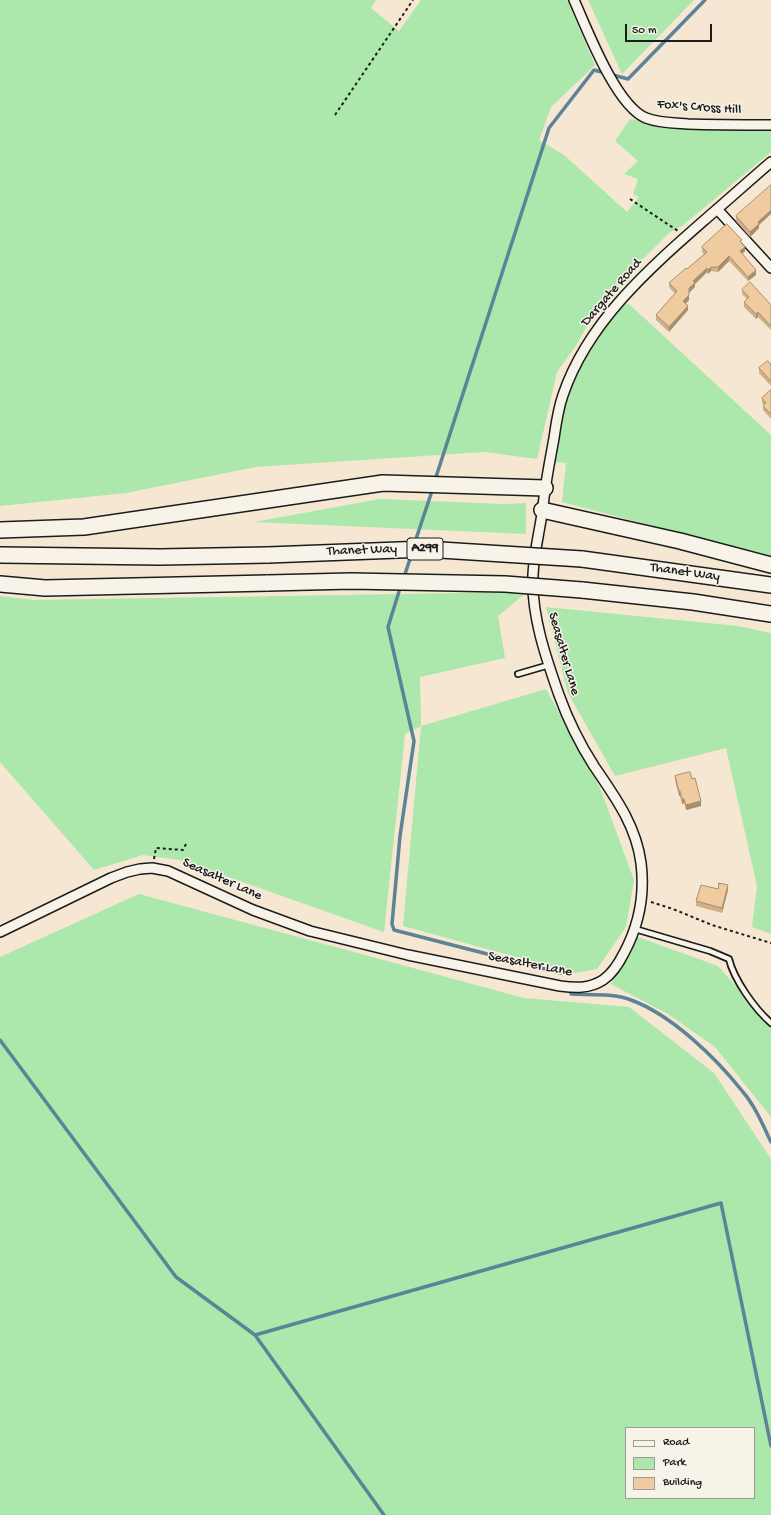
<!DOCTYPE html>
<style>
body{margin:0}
#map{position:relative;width:771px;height:1515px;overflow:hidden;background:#f5e7d2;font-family:"Gochi Hand",sans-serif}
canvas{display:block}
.legend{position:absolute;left:625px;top:1427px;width:130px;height:72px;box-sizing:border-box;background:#f7f3e8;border:1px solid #9f9d96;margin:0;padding:5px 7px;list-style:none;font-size:12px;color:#1c1c1c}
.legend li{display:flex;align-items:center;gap:8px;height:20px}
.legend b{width:20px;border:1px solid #9f9d96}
.scale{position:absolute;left:625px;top:24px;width:87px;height:18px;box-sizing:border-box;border:2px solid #1c1c1c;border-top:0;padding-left:5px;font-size:12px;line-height:14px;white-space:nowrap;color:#1c1c1c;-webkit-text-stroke:3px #f7f3e8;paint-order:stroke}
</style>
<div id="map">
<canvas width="771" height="1515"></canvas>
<ul class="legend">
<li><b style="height:5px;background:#f7f3e8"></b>Road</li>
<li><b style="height:11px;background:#ace7ac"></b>Park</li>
<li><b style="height:11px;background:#efcb9f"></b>Building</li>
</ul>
<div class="scale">50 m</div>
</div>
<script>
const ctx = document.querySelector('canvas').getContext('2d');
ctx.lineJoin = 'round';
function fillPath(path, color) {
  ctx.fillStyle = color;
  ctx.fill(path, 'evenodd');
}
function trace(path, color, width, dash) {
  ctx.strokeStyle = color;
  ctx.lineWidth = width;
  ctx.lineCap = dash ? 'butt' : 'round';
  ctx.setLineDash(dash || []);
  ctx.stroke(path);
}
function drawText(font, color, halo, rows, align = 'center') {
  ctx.font = font + ' "Gochi Hand",sans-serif';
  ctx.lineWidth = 3;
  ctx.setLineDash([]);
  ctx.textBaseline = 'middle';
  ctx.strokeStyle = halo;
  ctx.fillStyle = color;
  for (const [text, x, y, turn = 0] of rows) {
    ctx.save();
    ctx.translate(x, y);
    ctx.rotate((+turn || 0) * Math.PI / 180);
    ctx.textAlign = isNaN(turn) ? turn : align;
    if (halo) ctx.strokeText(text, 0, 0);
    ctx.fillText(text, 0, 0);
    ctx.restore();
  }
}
const green = new Path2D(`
 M0,0H376L371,8L399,31L421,0H567L595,65L551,107L539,140L564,155L627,212L639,197L633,194L638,179L624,174L638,161L615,141L630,119L674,126L771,131V152L682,226L669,233L636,266L588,324L577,344L557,372L537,459L484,452L256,467L126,493L0,506Z
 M588,0H694L622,74Z
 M624,303L629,304L771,435V557L562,502L566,463L555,462C560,432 564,400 577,372C590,347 607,325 624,303Z
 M380,499L504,504L526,503V534L254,522Z
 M527,592L498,616L505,658L420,677L421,726L546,689L600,788L634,880L626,927L597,969L575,973L403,926L421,726L405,734L384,932L180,860L143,855L94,870L0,762V596L33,600Z
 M546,607L738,626L771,633V934L752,927L757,886L726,748L615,776L568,693Z
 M139,894L524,998L629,1007L714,1073L771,1159V1515H0V957ZM626,1428H754V1498H626Z
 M638,937L718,966L771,1025V1117L715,1047L668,1014L611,984Z`);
const stream = new Path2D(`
 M435,480L549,128L594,70L628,79L705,0
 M414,545L433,488
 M404,577L412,553
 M401,585L388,627L414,741L400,836L392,924L394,930L561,973
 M571,994C590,995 613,993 631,1000C672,1015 716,1058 743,1092C755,1106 763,1125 771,1142
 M0,1040L176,1277L255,1335L384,1515
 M255,1335L721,1203L771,1446`);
const path = new Path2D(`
 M335,115L413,0
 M630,199L678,231
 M154,859L156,848L183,850L186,844
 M651,902L673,909L712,925L771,943`);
const service = new Path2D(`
 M518,674L549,665
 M635,929L710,951L729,959C734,980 755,1009 771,1023`);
const minor = new Path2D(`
 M574,0C587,29 616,106 646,118C659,123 675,123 688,124C716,125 743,125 771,125
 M717,209L771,268
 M0,932L111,878L127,872L140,869L152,868L168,871L253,910L310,931L408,955L560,986C575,988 589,989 603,980C612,974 619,963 624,953C639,925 645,895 641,863C636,825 615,797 594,766C580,744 568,720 559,695C546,658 531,615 533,575C534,552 540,530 543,507C545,484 550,461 554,438C556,424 558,409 563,395C588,321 651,267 708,217C729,199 750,180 771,162`);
const trunk = new Path2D(`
 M542,510L680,541L771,565
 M0,530L84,527L383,483L545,488
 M0,555L160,557L268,555
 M582,559L771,585
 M0,584L45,588L268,583
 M582,590L693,602L771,614`);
const trunkBridge = new Path2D(`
 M268,555L425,549L582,559
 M268,583L351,581L505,584L582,590`);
const wall = new Path2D(`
 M736,216L759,225V228L750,237L736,221Z
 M742,243L745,251L742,254L756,275L748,281L729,261L718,272L711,271L708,274L707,272L695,284V287L689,292V300L686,303L688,310L669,332L656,320V315L675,294L669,287V283L687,269L704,254L702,252V247Z
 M742,290L771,305V330L758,317L756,319L744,307V302L747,299L742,294Z
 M771,365V386L759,373V368Z
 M771,390V419L763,410V406L764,405L762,403V398Z
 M675,776L692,779L701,806L686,810L684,803L682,804L680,796H679L675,781Z
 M718,889L728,890L722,913L696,906V901Z`);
const shadedWall = new Path2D(`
 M771,210V214L759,225V228L750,237V232L758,222Z
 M745,247V251L740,256V251Z
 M729,256V261L718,272V267Z
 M711,267V271L708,274V270Z
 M707,268V272L695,284V287L689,293V288L693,281Z
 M756,270V275L748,281V277Z
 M689,295V300L683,306V301Z
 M688,306V310L669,332V327Z
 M758,312V317L756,319V314Z
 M679,791H680V796H679Z
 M682,799H684V803L682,804Z
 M701,801V806L686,810V805Z
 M728,885V890L722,913V908Z`);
const building = new Path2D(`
 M771,185V210L758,222L759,224L750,232L736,216Z
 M727,224L742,240L740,241L745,247L740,251L756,270L748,277L729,256L718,267H711L708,270L707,268L693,281L695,283L689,288V295L683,301L688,306L669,327L656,315L677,291L669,283L686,268L687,269L707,252L702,247Z
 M750,282L771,305V326L758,312L756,314L744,302L749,297L742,290Z
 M768,361L771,365V381L759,368Z
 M771,390V414L763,406L766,403L762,398Z
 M690,772L692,779L695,778L701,801L686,805L684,799H682L680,791H679L675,776Z
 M719,883L728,885L722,908L696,901L701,885L718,889Z`);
const shields = [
 [425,549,36]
];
const shieldNames = [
 ["A299",425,549]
];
const streetNames = [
 ["Fox's Cross Hill",699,108,4],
 ["Dargate Road",612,293,-49],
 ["Thanet Way",362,551,-2],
 ["Thanet Way",685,573,8],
 ["Seasalter Lane",563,654,74],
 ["Seasalter Lane",222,880,24],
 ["Seasalter Lane",530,965,11]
];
fillPath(green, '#ace7ac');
trace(stream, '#5c8496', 3.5);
trace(service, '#1c1c1c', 8);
trace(minor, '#1c1c1c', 12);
trace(trunk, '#1c1c1c', 18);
trace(path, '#1c1c1c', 2, [3, 3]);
trace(service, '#f7f3e8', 4.5);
trace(minor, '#f7f3e8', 9);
trace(trunk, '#f7f3e8', 15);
trace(trunkBridge, '#1c1c1c', 18, []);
trace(trunkBridge, '#f7f3e8', 15);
fillPath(wall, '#ceaf89');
fillPath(shadedWall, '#a78e6f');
fillPath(building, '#efcb9f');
trace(building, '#a78e6f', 1);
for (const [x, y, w] of shields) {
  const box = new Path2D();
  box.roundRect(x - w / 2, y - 11, w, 22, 3);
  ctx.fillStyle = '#f7f3e8';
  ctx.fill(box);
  trace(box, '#1c1c1c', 1);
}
drawText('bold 13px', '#1c1c1c', null, shieldNames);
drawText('14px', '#1c1c1c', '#f7f3e8', streetNames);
</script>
